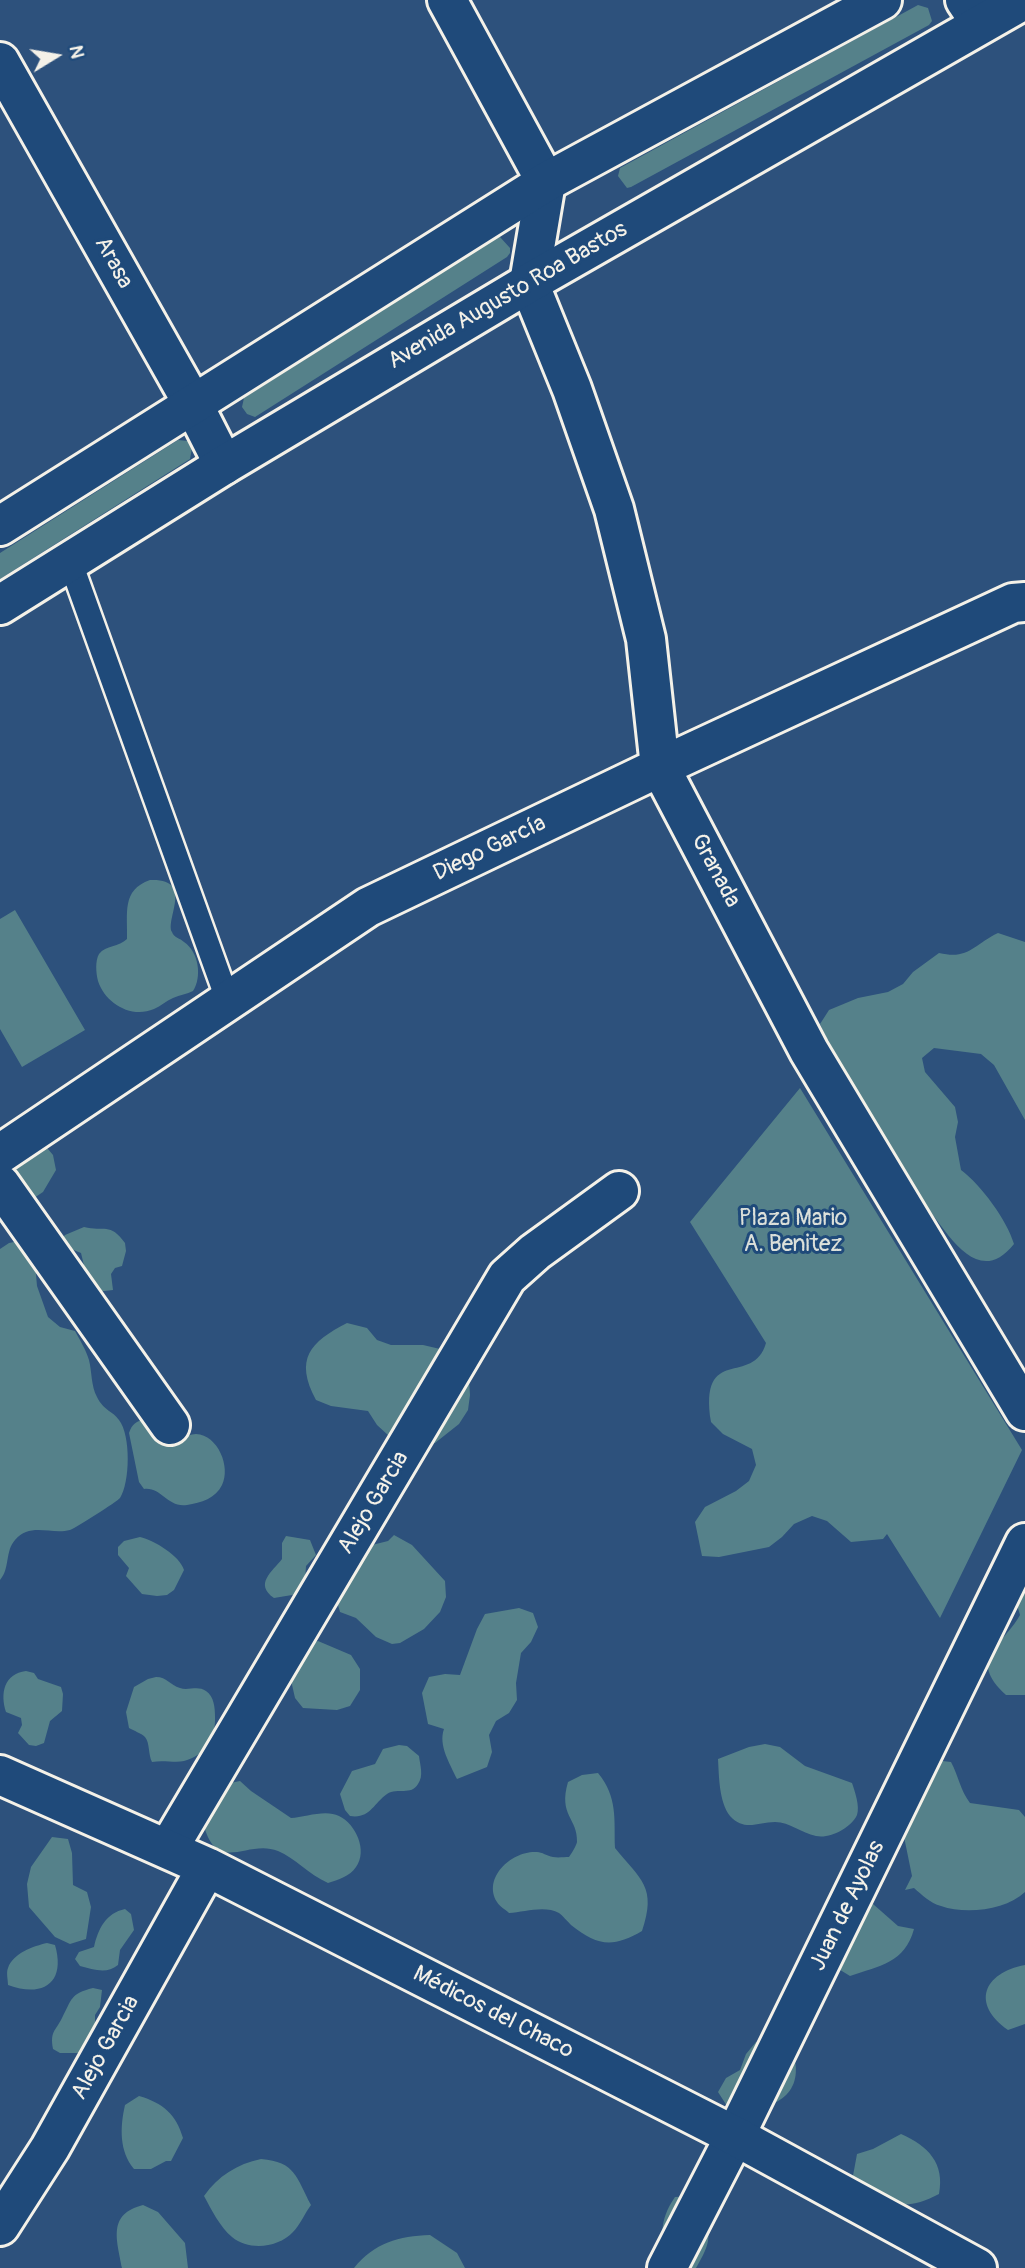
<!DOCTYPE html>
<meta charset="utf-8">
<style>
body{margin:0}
#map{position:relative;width:1025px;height:2268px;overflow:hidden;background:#2d517c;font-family:Pangolin,sans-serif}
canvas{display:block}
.north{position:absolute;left:21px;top:21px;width:70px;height:70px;-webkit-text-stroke:5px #1f4a7a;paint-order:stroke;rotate:79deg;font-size:19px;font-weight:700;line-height:28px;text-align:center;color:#f4f1e8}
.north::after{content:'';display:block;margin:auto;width:24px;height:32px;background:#f4f1e8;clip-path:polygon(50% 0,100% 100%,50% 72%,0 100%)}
</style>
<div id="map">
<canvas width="1025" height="2268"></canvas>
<div class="north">N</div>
</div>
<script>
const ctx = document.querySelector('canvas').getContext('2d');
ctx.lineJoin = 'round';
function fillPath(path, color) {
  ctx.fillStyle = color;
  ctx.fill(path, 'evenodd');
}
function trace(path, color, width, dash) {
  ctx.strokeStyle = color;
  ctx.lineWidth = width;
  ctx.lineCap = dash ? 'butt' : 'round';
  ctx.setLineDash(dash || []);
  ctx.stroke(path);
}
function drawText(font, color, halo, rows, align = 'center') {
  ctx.font = font + ' Pangolin,sans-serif';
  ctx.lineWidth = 6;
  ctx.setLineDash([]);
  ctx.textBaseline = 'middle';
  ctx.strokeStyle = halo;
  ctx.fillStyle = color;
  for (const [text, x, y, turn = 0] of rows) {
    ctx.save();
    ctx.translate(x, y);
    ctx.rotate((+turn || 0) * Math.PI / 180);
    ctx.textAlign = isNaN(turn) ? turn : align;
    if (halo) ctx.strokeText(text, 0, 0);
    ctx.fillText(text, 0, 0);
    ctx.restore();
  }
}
const green = new Path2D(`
 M918,5L928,8L932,21L929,25L631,187L627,188L618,176L620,168Z
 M500,237L510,248V253L507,257L255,417L247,414L242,407L244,398L495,238Z
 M178,440L188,441L192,448L190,459L0,579V553Z
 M150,880C195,878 165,919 172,932C174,938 180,938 184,942C199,952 202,977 193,991C187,994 180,995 173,998C166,1001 161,1006 154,1009C131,1019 105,1003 98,981C96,973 95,961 99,954C106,945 119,947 127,939C128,914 121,890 150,880Z
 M15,910L85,1030L22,1067L0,1029V919Z
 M998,933L1025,942V1120L994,1065L981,1054L934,1048L922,1058L925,1072L955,1107L958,1122L955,1137L961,1170C981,1185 1007,1220 1014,1244C974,1294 942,1221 918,1196L848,1081C842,1061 828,1044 820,1024L829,1010L858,998L888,992L903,984L913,972L939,953C969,960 973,945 998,933Z
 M800,1088L1022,1450L940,1618L887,1534L883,1539L851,1542L827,1521L812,1516L794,1524L782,1537L769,1547L719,1557L702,1556L695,1522L705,1507L736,1491L749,1481L756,1465L752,1449L723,1434L711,1422C699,1343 753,1388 766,1343L690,1222Z
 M43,1143L53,1155L56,1170L43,1192L31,1200L9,1173L16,1158Z
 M84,1227C104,1232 110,1222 125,1243L126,1251L122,1266L115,1268L111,1274L113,1290L96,1292L87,1278L81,1253L66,1247L60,1241L65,1235Z
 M24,1240L34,1252L37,1286L48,1317L60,1327L75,1331C80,1340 86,1350 89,1360C92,1372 91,1386 97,1397C104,1411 113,1411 119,1420C131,1435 130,1483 120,1498C118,1501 74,1529 70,1530C51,1535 30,1522 15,1540C5,1551 10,1569 0,1580V1249L9,1243Z
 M347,1323L367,1328L377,1340L391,1345H423L453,1352L465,1365L469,1380L470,1395L468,1410L459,1424L435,1443L421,1448L405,1444L389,1436L377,1425L368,1411L331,1406L316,1400C294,1359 310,1342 347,1323Z
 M146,1419C156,1424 170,1435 180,1437C185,1437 191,1434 196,1434C218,1435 231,1467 222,1485C216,1498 201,1503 187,1505C167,1508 162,1487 144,1489L139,1482L129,1433C132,1424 136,1421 146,1419Z
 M394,1535L412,1545L445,1581L446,1597L440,1612L424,1629L400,1643L392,1644L376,1637L356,1618L340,1612L335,1595L364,1547L388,1541Z
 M286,1536L310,1540L316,1555L306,1566L305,1581L298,1594L274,1598C254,1584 272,1572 282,1559V1543Z
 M140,1537C154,1540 180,1556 184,1570L174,1590L167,1595L157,1596L142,1594L126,1576L129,1568L118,1555V1547L124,1541Z
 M1025,1567V1695H1006C966,1658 1003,1646 1020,1615L1015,1598Z
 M519,1608L533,1613L538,1627L531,1642L521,1653L516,1683L517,1700L509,1713L496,1721L489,1735L492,1752L487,1767L457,1779C450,1764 438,1745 444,1729L428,1724L422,1693L429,1677L445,1674L460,1675L477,1629L485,1614Z
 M318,1641L351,1655L360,1669V1690L350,1706L337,1710L303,1708L295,1698L288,1667L310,1644Z
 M26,1671L34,1673L38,1679L61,1687L63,1694L62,1711L50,1721L44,1743L36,1746L29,1745L18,1733L22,1725L21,1718L6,1712C0,1693 4,1674 26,1671Z
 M156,1677C167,1677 170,1685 180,1688C188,1691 198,1685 206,1691C214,1696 215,1708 215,1716C216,1737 206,1755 184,1761C176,1763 163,1760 152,1762C148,1754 150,1743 145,1737C141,1733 134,1731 129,1728L126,1712L134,1687L148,1679Z
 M765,1744L780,1747L805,1766L852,1783C855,1792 860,1806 857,1815C851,1828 830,1839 816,1836C801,1833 790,1822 775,1822C758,1822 745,1832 730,1816C719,1802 719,1776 718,1759L749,1747Z
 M399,1745L407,1746L419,1756C420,1765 424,1776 418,1784C411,1796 398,1787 387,1794C373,1804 370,1819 350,1816L345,1810L340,1794L352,1771L375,1764L383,1749Z
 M934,1760L951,1762C959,1777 960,1790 970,1803L1019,1810L1025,1817V1892C1006,1910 966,1915 941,1906C930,1903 922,1895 914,1888L905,1890L912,1876L902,1827Z
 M598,1773C618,1797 614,1820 615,1848C641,1880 657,1887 642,1931C613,1948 597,1946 571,1925C567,1921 563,1916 559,1913C545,1905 524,1912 509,1913C506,1910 499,1906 497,1902C482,1877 513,1850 537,1852C542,1852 547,1856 553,1857C558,1858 564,1857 569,1857C572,1853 576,1846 577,1842C578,1818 558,1816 568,1782L582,1775Z
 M240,1781L251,1791L291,1818C305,1817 326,1809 339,1816C356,1824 368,1851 356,1867C350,1876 338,1880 328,1883C308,1874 295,1858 278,1851C247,1838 216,1877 203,1822L225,1784Z
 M52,1837L68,1839L72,1853L73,1885L87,1892L91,1907L86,1939L70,1944L55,1937L29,1907L27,1884L31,1867Z
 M873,1904L898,1926L914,1929C905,1963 879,1966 850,1976L837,1968L859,1911Z
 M125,1909L131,1914L134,1930L120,1950L118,1965C106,1975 93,1969 80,1966L75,1959L79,1952L94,1947C98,1929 106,1913 125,1909Z
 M47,1943L55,1945C66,1983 43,1998 8,1985C8,1980 6,1972 8,1968C13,1953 34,1946 47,1943Z
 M1025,1965V2024L1008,2030C971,2004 983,1973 1025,1965Z
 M93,1988L102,1990L100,2007L95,2015V2031L84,2053H60L53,2049C50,2031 55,2032 62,2018C72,1999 70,1994 93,1988Z
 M788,2040C813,2092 775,2116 727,2106L718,2092L726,2078L740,2070L746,2054L756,2042Z
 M139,2096C163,2103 176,2114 183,2138L171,2161H166L151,2169H134C119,2151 120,2127 125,2105Z
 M901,2134C928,2146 945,2163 939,2194C899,2215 888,2201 852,2181L857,2154L873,2149Z
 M261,2159C296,2162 296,2177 311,2205C305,2213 300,2225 293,2232C278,2248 249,2251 232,2237C220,2227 211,2209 204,2196C218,2176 237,2164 261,2159Z
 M692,2196L705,2207C710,2237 712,2241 696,2268H664C662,2239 658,2221 675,2197Z
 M143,2205L158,2212L185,2243L188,2268H122C117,2240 107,2214 143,2205Z
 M430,2235L457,2253L465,2268H354C374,2243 399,2236 430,2235Z`);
const lane = new Path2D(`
 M70,561L228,1001`);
const street = new Path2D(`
 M447,0L546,182L529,283L572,389L614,509L646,639L660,767L809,1051L1025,1411
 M965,0L981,24
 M0,62L193,404L224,465
 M0,1154L368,907L660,767L1013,603L1025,602
 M0,1184L170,1425
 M168,1849L507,1277L535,1252L619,1191
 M667,2268L735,2136L1025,1543`);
const secondary = new Path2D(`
 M0,526L546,182L882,0
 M0,605L224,465L529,283L1024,0
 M0,1775L207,1867L735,2136L977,2268
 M0,2226L50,2148L207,1867`);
const streetNames = [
 ["Arasa",113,263,61],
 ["Avenida Augusto Roa Bastos",508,296,-30],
 ["Diego García",490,849,-26],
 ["Granada",715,871,62],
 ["Alejo Garcia",374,1503,-59],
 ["Juan de Ayolas",848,1906,-64],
 ["Médicos del Chaco",493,2013,27],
 ["Alejo Garcia",106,2048,-61]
];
const parkNames = [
 ["Plaza Mario",793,1219],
 ["A. Benitez",793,1245]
];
fillPath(green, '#55818a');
trace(lane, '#f4f1e8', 28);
trace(street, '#f4f1e8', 44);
trace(secondary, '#f4f1e8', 44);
trace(lane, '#1f4a7a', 23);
trace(street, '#1f4a7a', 38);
trace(secondary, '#1f4a7a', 38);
drawText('23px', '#f4f1e8', '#1f4a7a', streetNames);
drawText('23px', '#dce0da', '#1f4a7a', parkNames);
</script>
